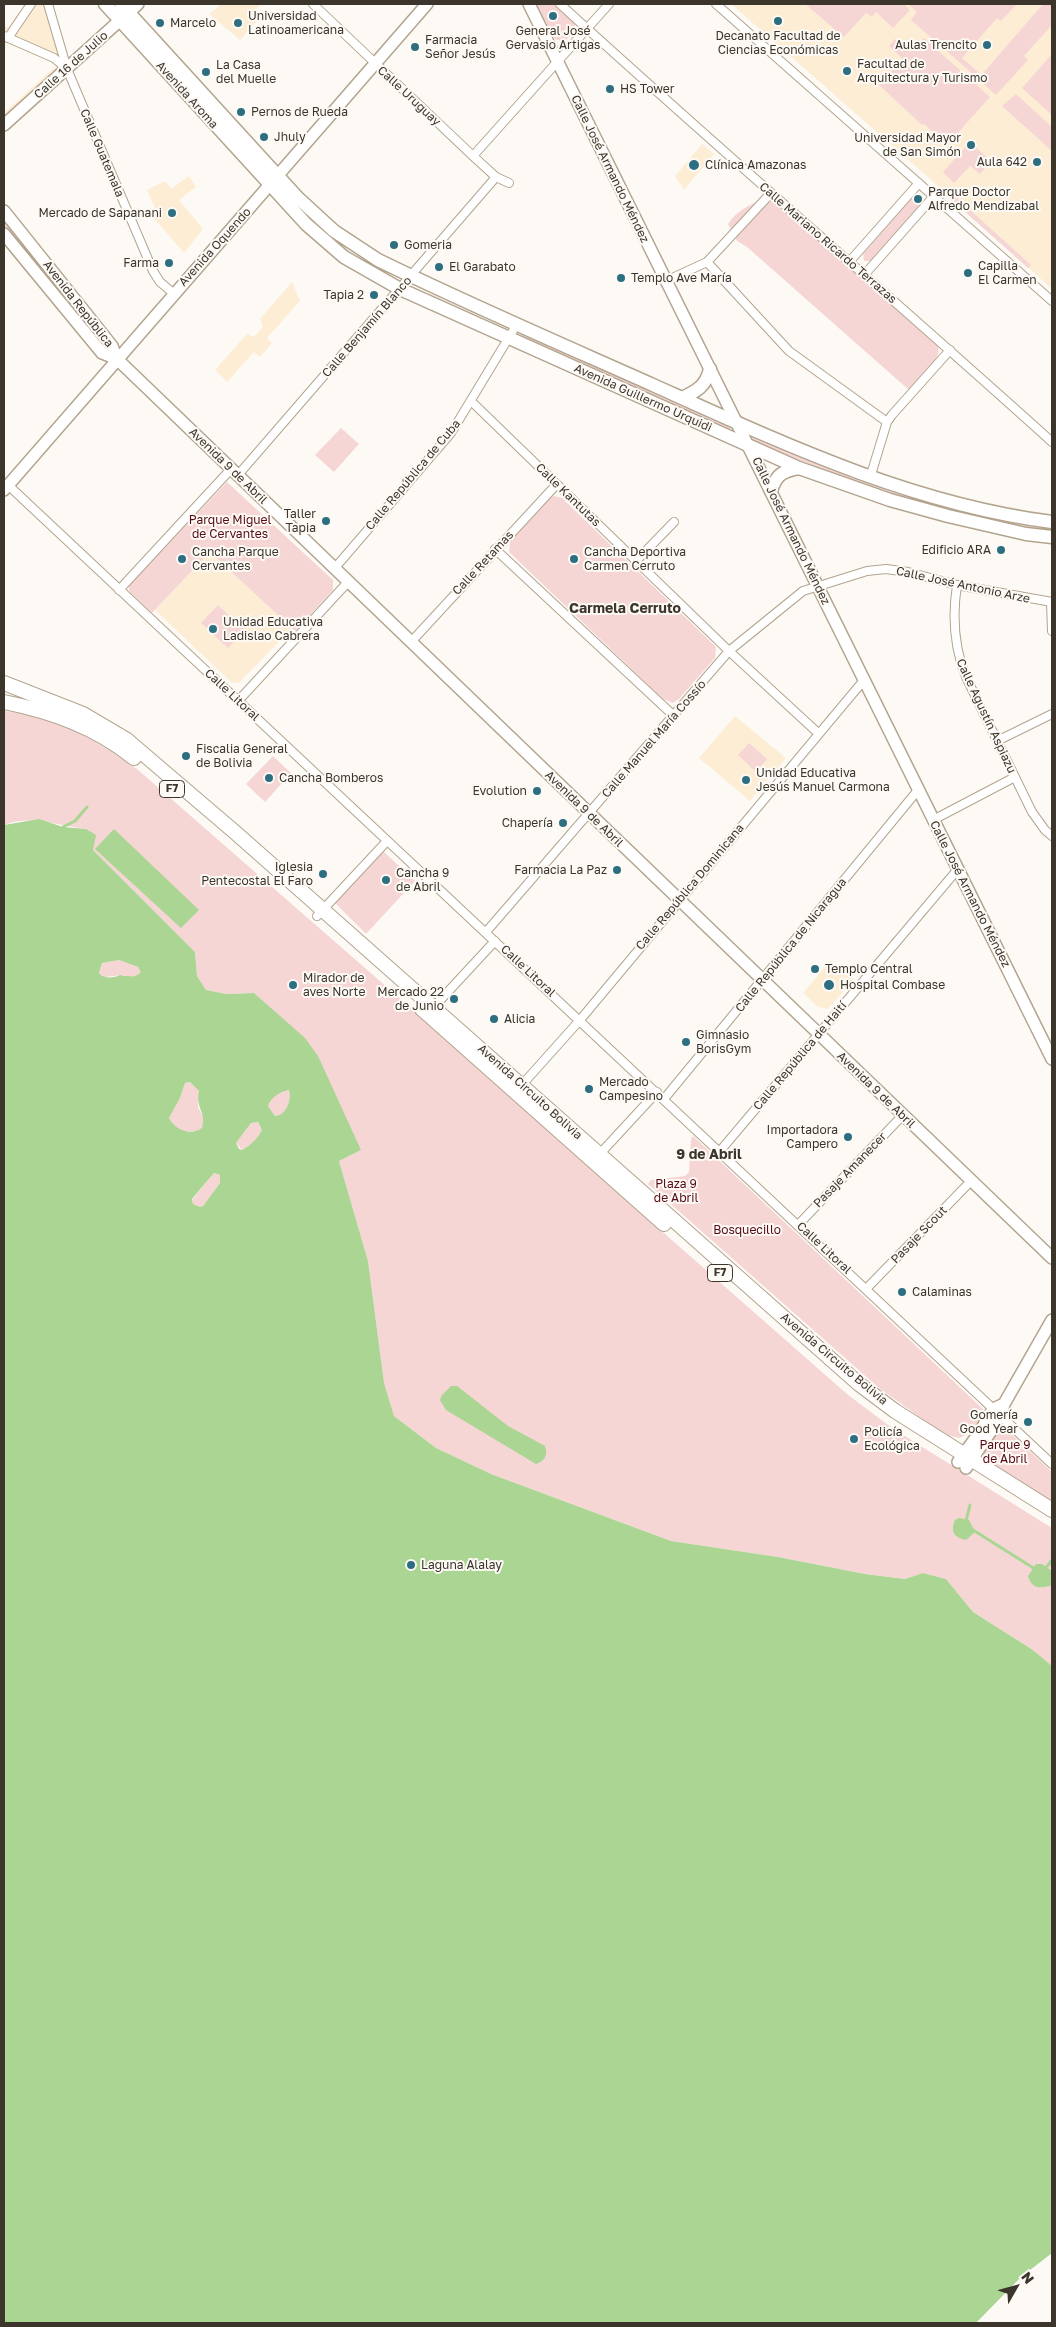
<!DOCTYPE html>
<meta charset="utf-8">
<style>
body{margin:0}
#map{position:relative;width:1056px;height:2327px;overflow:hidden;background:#fdfaf6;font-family:"Golos Text",sans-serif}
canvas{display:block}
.frame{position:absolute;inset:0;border:5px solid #3b352c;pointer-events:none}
.north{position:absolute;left:991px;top:2262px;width:50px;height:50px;-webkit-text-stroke:4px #fdfaf6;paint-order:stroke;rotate:52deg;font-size:14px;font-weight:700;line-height:20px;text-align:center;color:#3b352c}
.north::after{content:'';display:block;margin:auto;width:18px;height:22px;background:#3b352c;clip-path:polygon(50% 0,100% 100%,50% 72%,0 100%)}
</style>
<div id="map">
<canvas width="1056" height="2327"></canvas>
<div class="frame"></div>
<div class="north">N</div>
</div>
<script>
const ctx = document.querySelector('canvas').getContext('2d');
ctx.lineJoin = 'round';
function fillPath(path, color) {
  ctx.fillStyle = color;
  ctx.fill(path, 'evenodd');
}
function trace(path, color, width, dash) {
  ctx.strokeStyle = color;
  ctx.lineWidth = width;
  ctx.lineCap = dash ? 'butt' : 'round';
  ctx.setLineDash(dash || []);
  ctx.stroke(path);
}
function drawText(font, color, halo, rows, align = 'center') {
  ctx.font = font + ' "Golos Text",sans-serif';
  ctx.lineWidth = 4;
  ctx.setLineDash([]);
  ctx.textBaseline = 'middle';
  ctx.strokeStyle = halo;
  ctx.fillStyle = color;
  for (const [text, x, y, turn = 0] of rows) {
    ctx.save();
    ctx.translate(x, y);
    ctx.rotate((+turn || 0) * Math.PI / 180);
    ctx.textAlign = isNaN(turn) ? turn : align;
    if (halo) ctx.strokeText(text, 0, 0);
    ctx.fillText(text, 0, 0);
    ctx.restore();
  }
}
const built = new Path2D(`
 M25,4H51L64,51L71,59L4,119V113L56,66L52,62L4,42V27H8Z
 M222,4H261L255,10L261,17L240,40L209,14Z
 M731,4H1052V289L930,179Z
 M702,144L714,154L684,190L675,176Z
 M189,176L196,187L179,200L203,229L184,253L151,215L156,211L147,190L165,181L171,189Z
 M292,282L300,301L267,338L272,343L260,357L254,352L227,382L215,370L247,334L254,337L263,327L260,319Z
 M210,552L292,628L240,682L236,683L231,682L155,610Z
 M735,716L786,758L750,801L699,758Z
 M830,961L854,979L828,1009L818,1007L803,993Z`);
const green = new Path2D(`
 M536,4H554L575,23V31L564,42L555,39Z
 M805,4H904L910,10L893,28L876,12L872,17L866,13L844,37Z
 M908,4H1017L1001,21L997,18L962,58L978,72L974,75L911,20L917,12Z
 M1043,4H1052V25L1024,56L1028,60L996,95L978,79Z
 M924,38L990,97L947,145L924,124L922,125L879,85L903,59L889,46L895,39L910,52Z
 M1052,54V115L1022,88Z
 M1016,94L1052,127V151L1002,106Z
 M970,142L991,161L980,174L970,166L954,183L943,172Z
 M949,191L1031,265L1028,268L946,195Z
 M919,194L923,198L922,203L871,261H864L863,254L913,196Z
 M770,197L938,346C943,359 918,380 909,390L747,247L737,241L728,224C737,209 755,202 770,197Z
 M4,221L105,346L103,347L4,225Z
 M523,333L731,426L730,430L522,337Z
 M341,428L359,444L334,472L315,455Z
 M751,436C800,456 849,479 900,494C950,508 1002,517 1052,527V531C947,513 851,484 753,440Z
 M227,482L333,580V590L295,631L210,552L152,613L129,591V585Z
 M554,496L562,498L716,647L715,658L679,699L673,703L663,699L509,552L510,542L549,498Z
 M218,605L245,630L228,648L201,623Z
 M4,711C55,716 96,740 137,769L459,1050L574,1154L847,1394L892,1428L1052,1528V1666L1033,1650L973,1612L946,1579L923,1573L905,1579L865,1574L778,1557L671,1541L491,1474L436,1448L394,1416L384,1384L368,1261L339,1161L361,1150L278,1015L254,993L226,994L206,990L197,976L195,952L93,850L86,829C59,826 31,814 4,825Z
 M749,743L767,759L756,772L738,755Z
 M273,756L291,773L265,802L246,784Z
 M383,851L415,881L366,934L335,903Z
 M119,960L138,967L142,972L138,975L128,978L124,975L105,977L99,973L102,963Z
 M190,1082L199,1091L198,1107L205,1121L203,1128C191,1136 175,1131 169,1118L180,1098L185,1083Z
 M290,1090C291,1099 287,1116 275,1116L268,1106C271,1096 280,1092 290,1090Z
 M258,1122L262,1130C257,1139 251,1145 242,1150L236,1143L251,1123Z
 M693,1136L984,1410L976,1428L960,1438L945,1435L879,1388L648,1184L651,1180L685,1176L689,1172L691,1139Z
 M214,1173L220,1175V1183L203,1206L200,1208L193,1204L192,1200Z
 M1001,1427L1005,1428L1052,1472V1501L979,1457Z`);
const water = new Path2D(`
 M39,819L63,827L86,829L96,835L93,850L195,952L197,976L206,990L226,994L254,993L305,1038L318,1056L361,1150L339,1161L368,1261L384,1383L394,1416L436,1448L491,1474L671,1541L778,1557L865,1574L905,1579L923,1573L946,1579L973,1612L1033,1650L1052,1666V2253L1021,2277L976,2323H4V825ZM119,960L138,967L141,972C134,979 129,976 120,975C114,978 104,979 99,973L102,963ZM190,1082L199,1091C195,1108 207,1113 202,1128C191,1136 175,1130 169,1118L180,1098L185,1083ZM289,1090C292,1099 286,1116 275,1116L268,1106C271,1097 280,1092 289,1090ZM258,1122L262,1130C257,1139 251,1145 242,1150L239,1149L236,1143L251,1123ZM214,1173L220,1175V1183L203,1206L200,1207L193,1204L192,1199Z
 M114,829L199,910L181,928L95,849Z
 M451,1386H457L508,1426L545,1446C548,1455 545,1461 536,1464L446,1410L440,1400L442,1395Z
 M959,1518L969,1520L975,1532L966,1540C954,1538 950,1531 955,1520Z
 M1036,1564H1042L1052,1571V1585C1040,1589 1032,1589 1028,1576Z`);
const stream = new Path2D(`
 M62,830L63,827L75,821L87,807
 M966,1521L970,1505
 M973,1530L1035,1569
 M1045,1569L1052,1560`);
const street = new Path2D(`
 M48,4L67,69L153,271L160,282L173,293
 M313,4L473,156L496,177L509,183
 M560,4C722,152 889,295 1052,442
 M716,4L1052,301
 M4,36L54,58L67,69
 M8,38L31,4
 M473,156L609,4
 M850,261L919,183
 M707,262L789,351L887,422
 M865,274L934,196
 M666,281L707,262L771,193
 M471,401L729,651L818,733
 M238,475L496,177
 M870,478L887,422L892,415L950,350
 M8,485L1052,1464
 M495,549L674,716
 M636,561L674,522
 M334,569L451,433L517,324
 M957,585C952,617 954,647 966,677L1032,812L1045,830L1052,836
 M119,590L231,469
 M1051,602L1052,631
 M411,642L556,485
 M238,701L348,582
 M997,741L1052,714
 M933,820L1015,777
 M317,916L387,841
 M486,932L729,651L803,591L867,571L886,569L908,572L957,585L1052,602
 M432,1009L495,941
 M520,1087L580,1020L864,680
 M664,1099L918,790
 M720,1151L958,869
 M597,1157L657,1092
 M798,1225L902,1116
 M867,1288L971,1181`);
const secondary = new Path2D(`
 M529,4L1052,1059
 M4,125L138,4
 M4,211L112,346L117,359
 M4,234L102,353L117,359L1052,1258
 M4,490L427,4
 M958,1462L980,1432L993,1409L1004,1404
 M966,1468L1001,1416L1004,1404L1052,1320`);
const primary = new Path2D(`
 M105,4L306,224L344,257L400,289L799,468L890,500L948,516L1026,534L1052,537
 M121,4L298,198L334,231L378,260C468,304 561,344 653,385C782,443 911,504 1052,522
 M682,398C697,391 706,386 710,369
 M771,491C776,475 782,471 799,468`);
const highway = new Path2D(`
 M4,683L83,714L127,740L237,834L859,1384L895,1411L1052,1510
 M4,702C53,712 95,727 134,758
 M422,1009L664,1224`);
const markers = [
 [553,16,5,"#2d6e81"],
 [778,21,5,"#2d6e81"],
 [160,23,5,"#2d6e81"],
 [238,23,5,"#2d6e81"],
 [987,45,5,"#2d6e81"],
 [415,47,5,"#2d6e81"],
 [847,71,5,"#2d6e81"],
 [206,72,5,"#2d6e81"],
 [610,89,5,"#2d6e81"],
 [241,112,5,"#2d6e81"],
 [264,137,5,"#2d6e81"],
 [971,145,5,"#2d6e81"],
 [1037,162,5,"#2d6e81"],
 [694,165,6,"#2d6e81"],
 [918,199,5,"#2d6e81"],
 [172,213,5,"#2d6e81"],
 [394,245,5,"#2d6e81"],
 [169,263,5,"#2d6e81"],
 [439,267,5,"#2d6e81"],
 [968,273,5,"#2d6e81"],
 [621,278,5,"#2d6e81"],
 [374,295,5,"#2d6e81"],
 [326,521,5,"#2d6e81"],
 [1001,550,5,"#2d6e81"],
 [182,559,5,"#2d6e81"],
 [574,559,5,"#2d6e81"],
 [213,629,5,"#2d6e81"],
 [186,756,5,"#2d6e81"],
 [269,778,5,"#2d6e81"],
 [746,780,5,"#2d6e81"],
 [537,791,5,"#2d6e81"],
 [563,823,5,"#2d6e81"],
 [617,870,5,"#2d6e81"],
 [323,874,5,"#2d6e81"],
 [386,880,5,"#2d6e81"],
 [815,969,5,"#2d6e81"],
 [293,985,5,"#2d6e81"],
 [829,985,6,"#2d6e81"],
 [454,999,5,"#2d6e81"],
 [494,1019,5,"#2d6e81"],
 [686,1042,5,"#2d6e81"],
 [589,1089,5,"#2d6e81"],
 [848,1137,5,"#2d6e81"],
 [902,1292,5,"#2d6e81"],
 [1028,1422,5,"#2d6e81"],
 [854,1439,5,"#2d6e81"],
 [411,1565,5,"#2d6e81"]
];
const shields = [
 [172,789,25],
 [720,1273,25]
];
const shieldNames = [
 ["F7",172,789],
 ["F7",720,1273]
];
const poiNames = [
 ["Universidad",248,16],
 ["Latinoamericana",248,30],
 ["Marcelo",170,23],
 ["General José",553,31,"center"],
 ["Gervasio Artigas",553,45,"center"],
 ["Decanato Facultad de",778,36,"center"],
 ["Ciencias Económicas",778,50,"center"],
 ["Farmacia",425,40],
 ["Señor Jesús",425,54],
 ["Aulas Trencito",977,45,"right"],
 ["Facultad de",857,64],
 ["Arquitectura y Turismo",857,78],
 ["La Casa",216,65],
 ["del Muelle",216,79],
 ["HS Tower",620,89],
 ["Pernos de Rueda",251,112],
 ["Jhuly",274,137],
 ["Universidad Mayor",961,138,"right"],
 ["de San Simón",961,152,"right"],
 ["Aula 642",1027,162,"right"],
 ["Clínica Amazonas",705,165],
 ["Parque Doctor",928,192],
 ["Alfredo Mendizabal",928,206],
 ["Mercado de Sapanani",162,213,"right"],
 ["Gomeria",404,245],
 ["Farma",159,263,"right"],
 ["Capilla",978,266],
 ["El Carmen",978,280],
 ["El Garabato",449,267],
 ["Templo Ave María",631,278],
 ["Tapia 2",364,295,"right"],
 ["Taller",316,514,"right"],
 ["Tapia",316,528,"right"],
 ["Edificio ARA",991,550,"right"],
 ["Cancha Parque",192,552],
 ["Cervantes",192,566],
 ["Cancha Deportiva",584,552],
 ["Carmen Cerruto",584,566],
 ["Unidad Educativa",223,622],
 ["Ladislao Cabrera",223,636],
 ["Fiscalia General",196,749],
 ["de Bolivia",196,763],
 ["Unidad Educativa",756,773],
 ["Jesús Manuel Carmona",756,787],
 ["Cancha Bomberos",279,778],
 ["Evolution",527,791,"right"],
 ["Chapería",553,823,"right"],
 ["Iglesia",313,867,"right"],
 ["Pentecostal El Faro",313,881,"right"],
 ["Farmacia La Paz",607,870,"right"],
 ["Cancha 9",396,873],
 ["de Abril",396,887],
 ["Templo Central",825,969],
 ["Mirador de",303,978],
 ["aves Norte",303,992],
 ["Hospital Combase",840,985],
 ["Mercado 22",444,992,"right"],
 ["de Junio",444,1006,"right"],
 ["Alicia",504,1019],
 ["Gimnasio",696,1035],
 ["BorisGym",696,1049],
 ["Mercado",599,1082],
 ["Campesino",599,1096],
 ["Importadora",838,1130,"right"],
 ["Campero",838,1144,"right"],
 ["Calaminas",912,1292],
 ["Gomería",1018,1415,"right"],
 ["Good Year",1018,1429,"right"],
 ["Policía",864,1432],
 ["Ecológica",864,1446],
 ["Laguna Alalay",421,1565]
];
const streetNames = [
 ["Calle 16 de Julio",71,65,-42],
 ["Avenida Aroma",187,95,48],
 ["Calle Uruguay",409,96,43],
 ["Calle Guatemala",102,153,67],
 ["Calle José Armando Méndez",610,169,64],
 ["Calle Mariano Ricardo Terrazas",828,243,41],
 ["Avenida Oquendo",215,247,-48],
 ["Avenida República",78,304,52],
 ["Calle Benjamín Blanco",367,327,-49],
 ["Avenida Guillermo Urquidi",643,398,24],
 ["Avenida 9 de Abril",228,466,44],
 ["Calle República de Cuba",413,475,-50],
 ["Calle Kantutas",568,495,44],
 ["Calle José Armando Méndez",791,531,64],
 ["Calle Retamas",483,563,-47],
 ["Calle José Antonio Arze",963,585,12],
 ["Calle Litoral",232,695,43],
 ["Calle Agustín Aspiazu",986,716,65],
 ["Calle Manuel María Cossío",654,739,-49],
 ["Avenida 9 de Abril",584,809,44],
 ["Calle República Dominicana",690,887,-50],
 ["Calle José Armando Méndez",970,894,63],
 ["Calle República de Nicaragua",791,945,-51],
 ["Calle Litoral",528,971,43],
 ["Calle República de Haití",800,1056,-50],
 ["Avenida 9 de Abril",876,1090,44],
 ["Avenida Circuito Bolivia",530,1092,42],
 ["Pasaje Amanecer",850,1170,-46],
 ["Pasaje Scout",919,1235,-46],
 ["Calle Litoral",824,1248,43],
 ["Avenida Circuito Bolivia",834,1359,40]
];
const parkNames = [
 ["Parque Miguel",230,520],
 ["de Cervantes",230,534],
 ["Plaza 9",676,1184],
 ["de Abril",676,1198],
 ["Bosquecillo",747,1230],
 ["Parque 9",1005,1445],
 ["de Abril",1005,1459]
];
const neighbourhoodNames = [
 ["Carmela Cerruto",625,609],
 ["9 de Abril",709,1155]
];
fillPath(built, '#fdedd5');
fillPath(green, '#f6d6d5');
fillPath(water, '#aad592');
trace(stream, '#aad592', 3);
trace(street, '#b3a48e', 10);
trace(secondary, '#b3a48e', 14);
trace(primary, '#b3a48e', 15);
trace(highway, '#b3a48e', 16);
trace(street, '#fff', 8);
trace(secondary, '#fff', 11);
trace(primary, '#fff', 12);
trace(highway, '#fff', 14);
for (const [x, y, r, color] of markers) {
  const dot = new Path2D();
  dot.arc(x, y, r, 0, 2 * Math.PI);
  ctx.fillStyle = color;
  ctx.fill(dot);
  trace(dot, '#fdfaf6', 2);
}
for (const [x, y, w] of shields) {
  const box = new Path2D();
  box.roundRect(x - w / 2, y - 8.5, w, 17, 4);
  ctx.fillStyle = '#fdfaf6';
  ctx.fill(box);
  trace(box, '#3b352c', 1);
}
drawText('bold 11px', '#3b352c', null, shieldNames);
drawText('12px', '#3b352c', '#fdfaf6', poiNames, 'left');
drawText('12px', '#3b352c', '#fdfaf6', streetNames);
drawText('12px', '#550915', '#fdfaf6', parkNames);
drawText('bold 14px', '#3b352c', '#fdfaf6', neighbourhoodNames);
</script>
